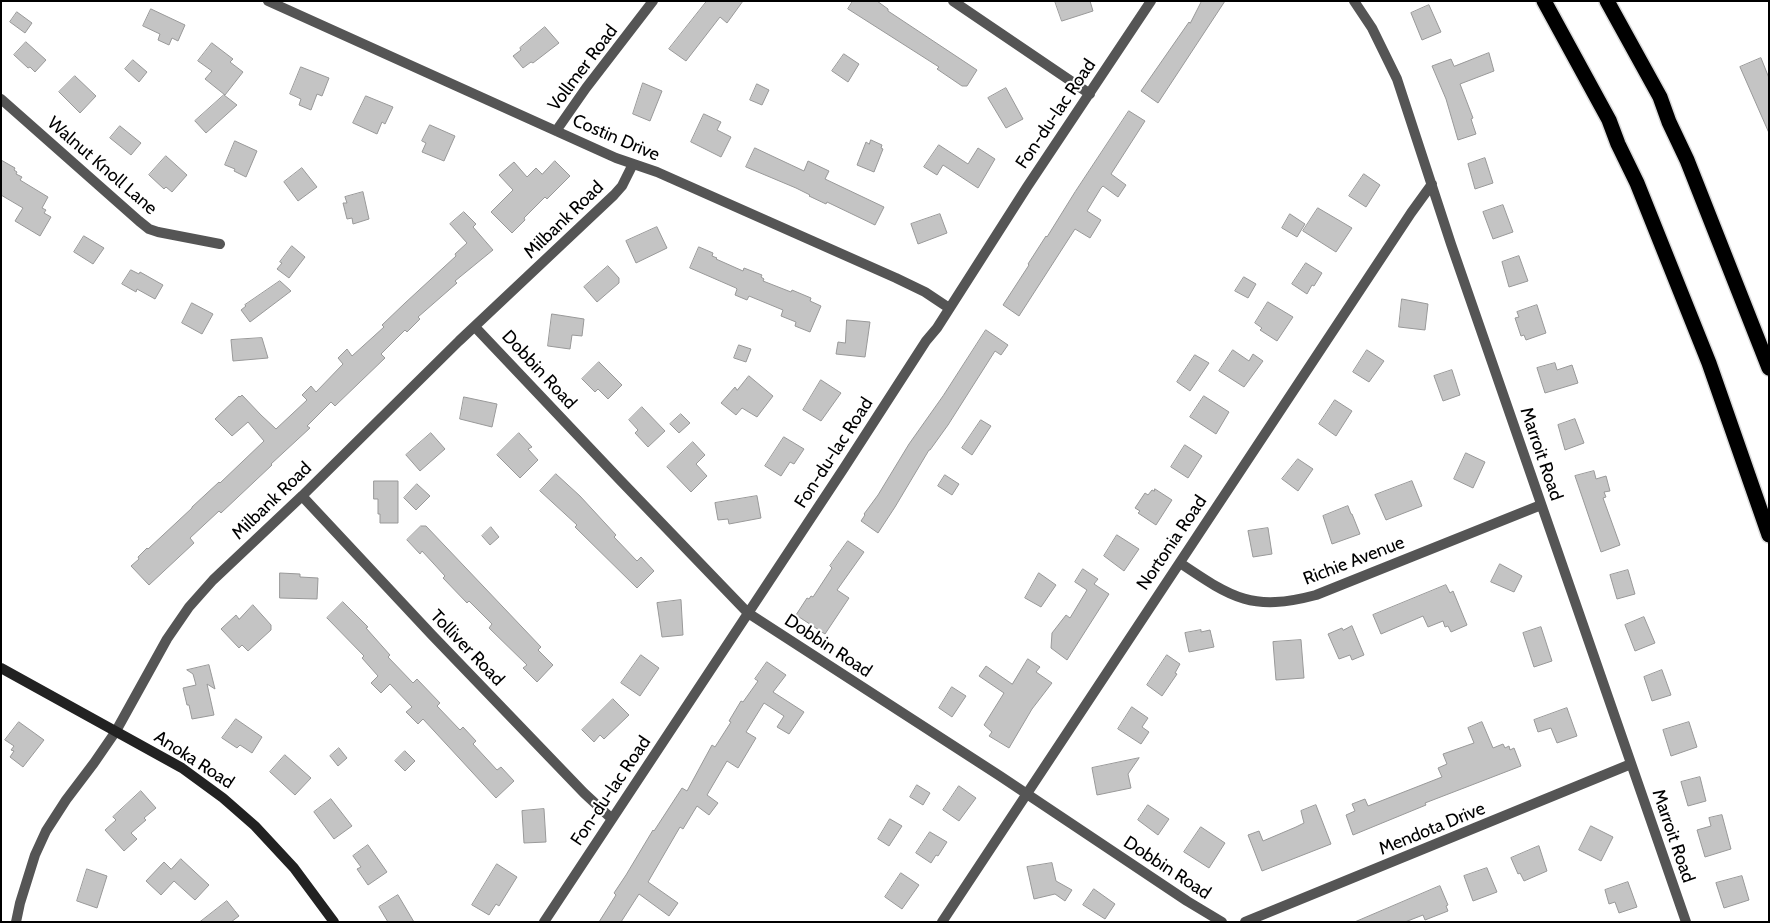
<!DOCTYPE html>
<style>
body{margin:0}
#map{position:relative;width:1770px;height:923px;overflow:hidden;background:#fff;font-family:Cabin,sans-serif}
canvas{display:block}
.frame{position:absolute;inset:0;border:2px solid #000;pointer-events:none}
</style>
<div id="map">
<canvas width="1770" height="923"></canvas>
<div class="frame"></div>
</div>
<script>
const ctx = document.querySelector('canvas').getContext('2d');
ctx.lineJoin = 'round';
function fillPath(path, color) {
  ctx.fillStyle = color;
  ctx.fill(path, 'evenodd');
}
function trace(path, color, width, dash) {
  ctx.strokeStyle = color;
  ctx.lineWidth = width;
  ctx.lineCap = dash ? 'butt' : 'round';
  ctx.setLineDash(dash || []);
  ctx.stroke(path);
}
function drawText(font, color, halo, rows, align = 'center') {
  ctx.font = font + ' Cabin,sans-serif';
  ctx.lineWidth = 4;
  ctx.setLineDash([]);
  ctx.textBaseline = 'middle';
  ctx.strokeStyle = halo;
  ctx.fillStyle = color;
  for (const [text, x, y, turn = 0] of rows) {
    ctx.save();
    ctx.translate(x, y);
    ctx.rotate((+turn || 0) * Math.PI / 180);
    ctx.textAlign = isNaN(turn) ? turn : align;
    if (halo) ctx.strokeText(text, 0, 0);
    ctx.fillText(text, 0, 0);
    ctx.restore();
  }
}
const building = new Path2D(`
 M707,1H743L727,23L720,17L686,61L669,49Z
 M853,1H877L888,9V11L977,70L967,86H962L937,69L939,67L848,9Z
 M1055,1H1090L1093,11L1062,21Z
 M1202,1H1225L1158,103L1141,91L1189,22L1190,23Z
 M1429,5L1441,32L1422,40L1411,13Z
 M151,9L185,25L178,41L172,38L169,45L158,40L160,34L143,26Z
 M17,12L32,23L25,33L10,22Z
 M545,27L559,43L533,63L531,62L523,68L513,56L521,50L520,48Z
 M26,42L46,60L35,72L30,67L28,68L14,55Z
 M212,43L233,59L230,62L243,72L225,95L205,79L212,71L198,61Z
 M1489,53L1494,71L1460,84L1473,118L1471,119L1476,134L1458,140L1446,99L1432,66L1451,59L1454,66Z
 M844,54L859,64L848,82L832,71Z
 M1761,58L1769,78V133L1740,67Z
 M133,60L147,72L139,82L125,69Z
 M301,67L329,78L322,96L317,94L311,110L299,105L301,99L290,94Z
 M75,76L96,96L80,113L59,92Z
 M643,83L662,91L650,121L633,114Z
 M757,84L769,90L762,105L750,100Z
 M1006,88L1023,119L1006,128L988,98Z
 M224,95L237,105L206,133L195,121Z
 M366,96L393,107L385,124L382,122L377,134L353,123Z
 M1129,111L1145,121L1111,174L1126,185L1118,197L1103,186L1101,188L1087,211L1101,220L1090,238L1075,229L1019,316L1003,305L1029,265L1028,264L1046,236L1047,237L1075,192Z
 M704,114L721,122L717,130L731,137L721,157L691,142Z
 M430,125L455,136L444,161L422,152L426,143L422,141Z
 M120,126L141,143L131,155L110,138Z
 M871,140L882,145L881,148L883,149L874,172L857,165L866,142L869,144Z
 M235,141L257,151L246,177L234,171L235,169L225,165Z
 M939,145L968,164L978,148L995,159L978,188L943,165L937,175L924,167Z
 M755,148L804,171L808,161L829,171L825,179L884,207L875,225L827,202L826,204L809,196L810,195L796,188L746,167Z
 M166,156L187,175L172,192L166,187L164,189L149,175Z
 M1485,158L1493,183L1475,189L1468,164Z
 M1,160L15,168L14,170L17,172L16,174L22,177L20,180L48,197L42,208L46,210L44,213L51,217L40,236L15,221L23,208L1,195Z
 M555,161L570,176L547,199L545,197L524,218L525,220L512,233L491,212L513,190L499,175L514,162L527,177L536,168L542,174Z
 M302,168L317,187L298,201L284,182Z
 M1364,174L1380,185L1366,207L1349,196Z
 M363,192L369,219L353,224L352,218L347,219L343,203H347L345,197Z
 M1503,205L1513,232L1493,239L1483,212Z
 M1318,208L1352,228L1336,252L1303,231Z
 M464,212L476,224L473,227L493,250L455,281L457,283L418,317L420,319L407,332L405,330L381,354L385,358L335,406L331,402L307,426L310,428L271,464L272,465L221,513L219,511L190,538L194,543L149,585L131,566L139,559L138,557L147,548L148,549L192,508V507L219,482L220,483L264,441L248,422L232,436L215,419L239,396L240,397L242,395L261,415L276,429L307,400L302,395L311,386L316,392L343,364L338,358L347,349L352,356L384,327L382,325L405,303L456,256L455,254L467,243L450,224Z
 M940,214L947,233L918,244L911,224Z
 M1290,214L1305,224L1297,237L1282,228Z
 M657,227L667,248L636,263L626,241Z
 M84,236L104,248L93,264L74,252Z
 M292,246L305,257L289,278L277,269L282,263L280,262Z
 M699,247L713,253L712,256L717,258L716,259L743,271L744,268L762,275L761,277L764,279L763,281L791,292L792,290L811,298L810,301L821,306L810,332L795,326L796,322L781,316L783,310L749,296L747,300L735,295L737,289L736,288L690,268Z
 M1519,256L1528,281L1509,287L1502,262Z
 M1306,263L1322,273L1314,286L1312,285L1307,294L1292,284Z
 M608,266L619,278V283L597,302L584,287Z
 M131,270L139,274L140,272L163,285L155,299L137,289L136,292L122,284Z
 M1244,277L1256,284L1248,298L1235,291Z
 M280,281L291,291L250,322L241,310L246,306L245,305Z
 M1402,299L1428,304L1425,330L1399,327Z
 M1268,302L1293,317L1277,341L1260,330L1262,328L1255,323Z
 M192,303L213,314L202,334L182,323Z
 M1537,305L1546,333L1526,340L1524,335L1521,336L1515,318L1519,317L1517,312Z
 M552,314L584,319L582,336L572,335L570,349L548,346Z
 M847,320L870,322L865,357L836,354L838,342L845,343Z
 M986,330L1008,345L1001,355L995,351L948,425L930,450H929L895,507L878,533L861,521L865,515L864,514L878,495L909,444L943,396Z
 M262,338L268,358L233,361L231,340Z
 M739,345L751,349L746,362L734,358Z
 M1233,350L1249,361L1253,354L1263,361L1244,387L1219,371Z
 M1367,350L1384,361L1369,382L1353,372Z
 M1195,355L1209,363L1190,391L1177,382Z
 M599,362L622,385L608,399L598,389L595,392L582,379Z
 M1555,363L1557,370L1572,365L1578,383L1545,393L1537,368Z
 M1452,370L1460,395L1443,401L1434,376Z
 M749,376L773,396L757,417L742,408L736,415L721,403L735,387L737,390Z
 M821,380L841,393L821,421L803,410Z
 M1204,396L1229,412L1216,434L1190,417Z
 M464,397L497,404L492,427L460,419Z
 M1335,400L1352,411L1336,436L1319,424Z
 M642,407L665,431L648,447L635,433L638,430L629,420Z
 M681,414L690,423L679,433L670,424Z
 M1575,419L1584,443L1565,450L1558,425Z
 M981,420L991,426L972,455L962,448Z
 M431,433L445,449L420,471L406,455Z
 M519,433L532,447L528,449L538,460L520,478L497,455Z
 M784,437L804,449L794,464L790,462L781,476L765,466Z
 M693,442L705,455L696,464L707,476L691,492L667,467Z
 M1185,445L1202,456L1188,478L1171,467Z
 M1466,453L1485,462L1473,488L1454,479Z
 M1298,459L1313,469L1298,491L1282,479Z
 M1594,471L1596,479L1606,476L1610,491L1604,492L1606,497L1603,498L1620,545L1601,552L1575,476Z
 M556,474L580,496L616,535L614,537L637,561L641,557L654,571L637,588L575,527L577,525L540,491Z
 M945,475L959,484L952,495L938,486Z
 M374,481H398V523H380V514H378V499H374Z
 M1412,481L1422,506L1386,520L1375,495Z
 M417,484L430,496L416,510L404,498Z
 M1155,489L1172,500L1156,525L1138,513L1140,511L1135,508L1145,493L1148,495L1152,490L1154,491Z
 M757,496L761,518L729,524L728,519L718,520L715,503Z
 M1348,506L1351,514H1352L1360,534L1332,544L1323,516Z
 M421,526H426L541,647L538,650L553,665L537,682L523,668L527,665L489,628L492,624L469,601L467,603L443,578L445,576L422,551L420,554L407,540Z
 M491,527L499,537L490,545L482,536Z
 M1268,528L1272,554L1253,557L1248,531Z
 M1117,535L1139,549L1124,571L1104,556Z
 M848,541L864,552L837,590L849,598L825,634L796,615L807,598L809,599L811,596L813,597L832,568L830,566Z
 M1500,564L1522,576L1514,592L1491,582Z
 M1083,569L1098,579L1094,584L1109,594L1067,660L1051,648L1052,633L1066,615L1070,618L1087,590L1075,582Z
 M1628,570L1635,594L1617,599L1610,575Z
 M280,573L300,574V577L318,578L317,599L280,598Z
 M1039,573L1056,585L1041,607L1025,598Z
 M1446,585L1450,593L1453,591L1467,625L1451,632L1448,626L1445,627L1443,621L1428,627L1423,616L1381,634L1373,615Z
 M681,600L683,635L662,637L657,603Z
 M343,602L368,627L366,628L390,655L388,657L413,683L417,679L440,703L437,706L460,730L463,727L476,741L473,744L497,770L501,767L514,781L496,798L423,719L418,724L406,712L412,707L390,684L381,693L371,683L378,676L362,658L364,656L327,618Z
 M253,605L271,625V630L248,651L242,645L239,648L221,629L236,615L239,619Z
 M1644,617L1655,643L1635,651L1625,625Z
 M1352,626L1364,655L1352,660L1350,655L1339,659L1328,634L1342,628L1343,630Z
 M1541,627L1552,661L1534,667L1523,633Z
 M1201,630V632L1210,630L1214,647L1189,652L1185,633Z
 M1301,640L1304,678L1276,680L1273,642Z
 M641,655L659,668L640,696L621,683Z
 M1167,655L1180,664L1175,673L1177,674L1162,696L1147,685Z
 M1028,659L1040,667L1036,672L1052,683L1032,709L1009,748L989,736L992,732L984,725L1004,693L979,676L986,666L1012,684Z
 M767,662L786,675L773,692L804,712L789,734L777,727L784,716L764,703L746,732L756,738L738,768L727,761L707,795L718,803L709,815L697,806L683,829L680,827L648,882L678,903L669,916L639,894L621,922H599L616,895L614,893L626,875L653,830L654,831L682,788L687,791L712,745L715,747L731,722L729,721L741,701L743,702L758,681L755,679Z
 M209,665L215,689L207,684L214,715L192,719L189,705H187L183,688L196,685L193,674L187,670Z
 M1662,670L1671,695L1652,701L1644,677Z
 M952,687L966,696L952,717L939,708Z
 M613,699L629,715L604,739L600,735L594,742L582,730Z
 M1132,707L1148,718L1142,727L1149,732L1141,744L1118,729Z
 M1567,708L1577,736L1557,743L1551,728L1538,732L1534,720Z
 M236,719L262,737L252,753L240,745L237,748L222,738Z
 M19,722L44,740L23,767L10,757L14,751L11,750L14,746L5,740Z
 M1482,722L1493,748L1503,744L1505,748L1509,746L1510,750L1514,748L1521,766L1425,803L1426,805L1353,835L1346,815L1355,811L1352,804L1365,799L1368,806L1442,777L1438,768L1447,764L1443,754L1474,743L1468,728Z
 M1689,722L1697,747L1671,756L1663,730Z
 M339,748L347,758L338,766L330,756Z
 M405,751L415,761L405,771L395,761Z
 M285,755L311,778L295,795L270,772Z
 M1139,758L1128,774L1131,788L1097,795L1092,768Z
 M1700,777L1706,801L1688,806L1681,782Z
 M917,785L930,793L923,805L910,797Z
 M959,786L976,798L959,821L943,810Z
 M141,791L156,808L144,818L146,820L131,833L137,839L124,851L105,830L116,820L113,817Z
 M331,799L352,826L334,839L314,812Z
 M1148,805L1169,819L1158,835L1138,820Z
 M1316,805L1331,844L1262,871L1248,835L1259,831L1263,841L1296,827L1304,823L1301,811Z
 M544,809L546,842L524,843L522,811Z
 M1722,815L1731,849L1705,857L1697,830L1711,826L1709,818Z
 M890,819L902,826L889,846L878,839Z
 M1591,826L1613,837L1601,861L1579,850Z
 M1201,827L1225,843L1209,868L1184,852Z
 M930,832L947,842L938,856L936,855L931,863L916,853Z
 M368,845L387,872L368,885L357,869L361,867L353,856Z
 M1539,846L1547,871L1524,881L1520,873L1518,874L1511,858Z
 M181,859L209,885L195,900L174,881L161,895L146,881L164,862L171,869Z
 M1052,863L1056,881L1072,890L1065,901L1055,894L1034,899L1027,867Z
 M497,864L517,877L499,906L496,904L489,915L472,905Z
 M1487,868L1497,892L1473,901L1464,876Z
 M87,869L107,876L97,908L77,901Z
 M901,873L919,885L902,909L885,897Z
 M1742,876L1749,900L1724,908L1716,883Z
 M1628,882L1637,907L1619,913L1615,902L1609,904L1605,890Z
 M1440,886L1448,905L1446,906L1448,911L1425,920L1423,915L1405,922H1355Z
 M1094,889L1115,904L1105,919L1083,905Z
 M398,895L414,922H388L379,907Z
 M227,901L239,916L231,922H200Z`);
const street = new Path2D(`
 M268,1L616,158L657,172L896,278L925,292L949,308
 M953,1L1090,94
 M1354,1L1372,28L1397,79L1451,244L1686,922
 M1,99L139,221L149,229L158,232L220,244
 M556,131L586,88L653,1
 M475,327L620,480L748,613L1000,776L1187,901L1222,922
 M302,496L432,635L584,793L612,819
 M1180,563C1232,598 1252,612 1316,595L1541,505
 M16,922L20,903L35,855L46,831L66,800L94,763L116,731L167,639L189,607L213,580L302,496L459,341L614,195L622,186L633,164
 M544,922L844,468L926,341L937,328L1027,187L1151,1
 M942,922L1411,213L1432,184
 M1245,922L1631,764`);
const secondary = new Path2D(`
 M1,668L182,768L223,798L255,826L294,868L334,922`);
const highway = new Path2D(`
 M1544,1L1609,120L1618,144L1637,183L1709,363L1769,535
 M1607,1L1660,97L1669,122L1687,160L1769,368`);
const streetNames = [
 ["Vollmer Road",583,68,-53],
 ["Fon-du-lac Road",1056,114,-56],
 ["Costin Drive",616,138,23],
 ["Walnut Knoll Lane",102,166,41],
 ["Milbank Road",564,220,-44],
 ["Dobbin Road",539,370,47],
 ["Fon-du-lac Road",834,453,-57],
 ["Marroit Road",1541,454,71],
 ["Milbank Road",272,501,-44],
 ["Nortonia Road",1172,543,-56],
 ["Richie Avenue",1354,561,-21],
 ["Dobbin Road",828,646,33],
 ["Tolliver Road",467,648,46],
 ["Anoka Road",194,760,33],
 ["Fon-du-lac Road",611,791,-56],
 ["Mendota Drive",1432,829,-22],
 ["Marroit Road",1673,836,71],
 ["Dobbin Road",1167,868,33]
];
fillPath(building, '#c4c4c4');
trace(building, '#999', 1);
trace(highway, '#dbdbdb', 18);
trace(street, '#555', 10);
trace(secondary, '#222', 10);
trace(highway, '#000', 15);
drawText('18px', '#000', '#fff', streetNames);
</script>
